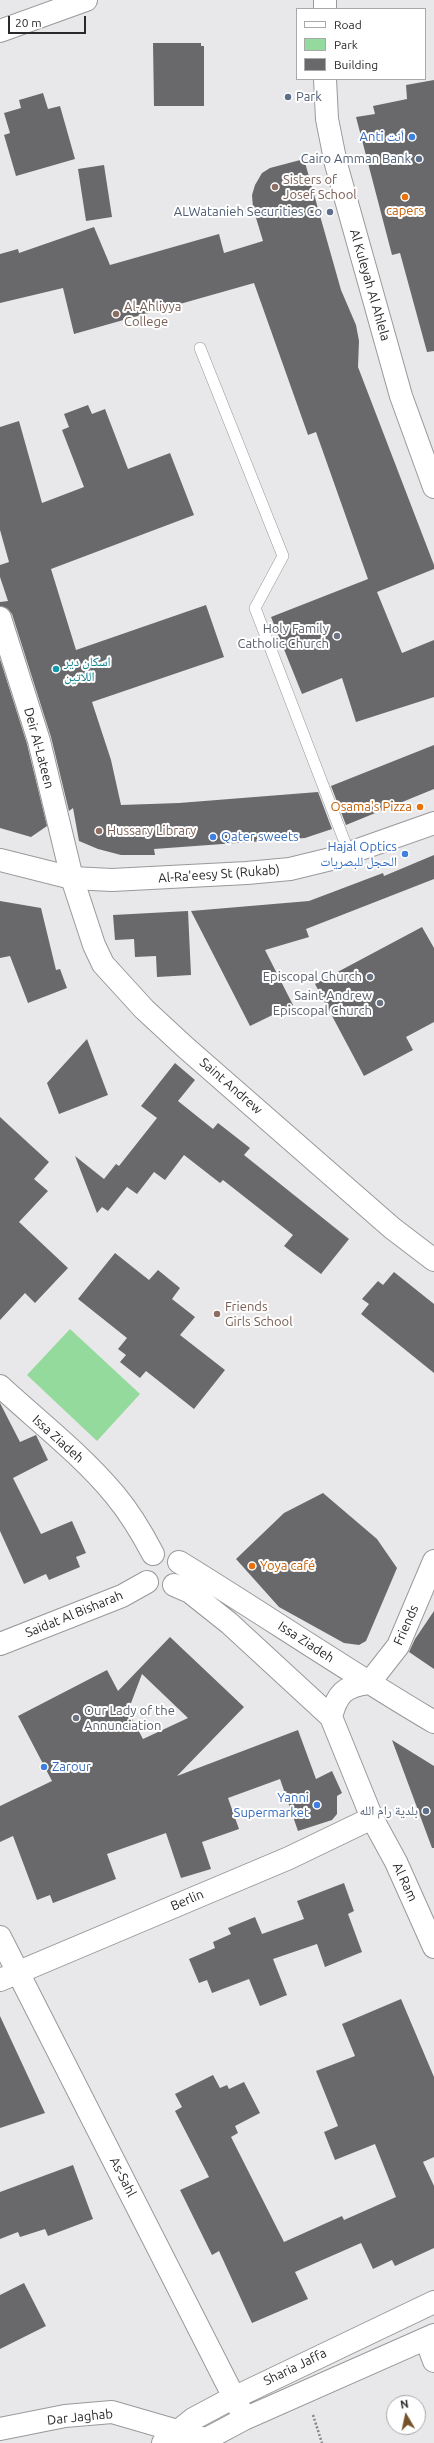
<!DOCTYPE html>
<meta charset="utf-8">
<style>
body{margin:0}
#map{position:relative;width:434px;height:2443px;overflow:hidden;background:#e8e8ea;font-family:Ubuntu,sans-serif}
canvas{display:block}
.legend{position:absolute;left:296px;top:8px;width:130px;height:72px;box-sizing:border-box;background:#fff;border:1px solid #a9a9aa;margin:0;padding:5px 7px;list-style:none;font-size:12px;color:#29292a}
.legend li{display:flex;align-items:center;gap:8px;height:20px}
.legend b{width:20px;border:1px solid #a9a9aa}
.north{position:absolute;left:386px;top:2395px;width:40px;height:40px;box-sizing:border-box;background:#fff;border:1px solid #a9a9aa;border-radius:50%;rotate:351deg;font-size:11px;font-weight:700;line-height:16px;text-align:center;color:#29292a}
.north::after{content:'';display:block;margin:auto;width:14px;height:18px;background:#75522b;clip-path:polygon(50% 0,100% 100%,50% 72%,0 100%)}
.scale{position:absolute;left:8px;top:16px;width:78px;height:18px;box-sizing:border-box;border:2px solid #29292a;border-top:0;padding-left:5px;font-size:12px;line-height:14px;white-space:nowrap;color:#29292a;-webkit-text-stroke:3px #fff;paint-order:stroke}
</style>
<div id="map">
<canvas width="434" height="2443"></canvas>
<ul class="legend">
<li><b style="height:5px;background:#fff"></b>Road</li>
<li><b style="height:11px;background:#93da9c"></b>Park</li>
<li><b style="height:11px;background:#69696b"></b>Building</li>
</ul>
<div class="north">N</div>
<div class="scale">20 m</div>
</div>
<script>
const ctx = document.querySelector('canvas').getContext('2d');
ctx.lineJoin = 'round';
function fillPath(path, color) {
  ctx.fillStyle = color;
  ctx.fill(path, 'evenodd');
}
function trace(path, color, width, dash) {
  ctx.strokeStyle = color;
  ctx.lineWidth = width;
  ctx.lineCap = dash ? 'butt' : 'round';
  ctx.setLineDash(dash || []);
  ctx.stroke(path);
}
function drawText(font, color, halo, rows, align = 'center') {
  ctx.font = font + ' Ubuntu,"Noto Naskh Arabic",sans-serif';
  ctx.lineWidth = 4;
  ctx.setLineDash([]);
  ctx.textBaseline = 'middle';
  ctx.strokeStyle = halo;
  ctx.fillStyle = color;
  for (const [text, x, y, turn = 0] of rows) {
    ctx.save();
    ctx.translate(x, y);
    ctx.rotate((+turn || 0) * Math.PI / 180);
    ctx.textAlign = isNaN(turn) ? turn : align;
    if (halo) ctx.strokeText(text, 0, 0);
    ctx.fillText(text, 0, 0);
    ctx.restore();
  }
}
const green = new Path2D(`
 M70,1329L140,1394L97,1441L27,1375Z`);
const building = new Path2D(`
 M153,43H201V46H204V106H154Z
 M434,80V351L427,352L400,253L392,255L356,117L375,114L373,106L407,99L406,85Z
 M43,93L48,109L60,106L75,159L16,176L4,135L10,133L4,113L21,108L19,100Z
 M304,159L341,290L356,325L359,341L358,367L434,565V569L377,592L402,653L434,640V697L356,722L342,678L302,694L271,617L368,579L316,432L308,435L254,283L74,334L63,288L0,303V254L18,249L19,253L94,227L110,265L219,234L224,253L263,241L253,208L252,195L255,185L262,173L270,168Z
 M104,165L112,217L86,221L78,169Z
 M88,405L92,414L105,409L128,469L170,453L194,515L51,569L76,650L206,605L224,657L92,702L111,760L121,805L179,803L318,792L332,829L305,838L154,849L155,855H121L98,849L79,841L73,808L69,811L51,737L12,614L8,609L0,606V602L8,601L0,577V565L9,562L0,530V427L19,421L42,503L84,487L62,430L69,427L64,414Z
 M0,659L27,744L47,826L31,837L0,828Z
 M434,745V789L346,825L331,786Z
 M434,855V879L306,929L309,937L265,950L293,1005L250,1026L191,911L309,901L383,873L384,876Z
 M0,901L41,908L56,970L60,969L67,988L28,1003L10,956L0,958Z
 M188,911L191,975L157,977L156,956L135,957L134,939L115,940L113,915Z
 M422,927L434,948V1022L406,1037L413,1050L364,1076L315,984Z
 M87,1039L108,1095L59,1114L47,1083Z
 M175,1063L195,1080L178,1101L213,1129L218,1123L250,1148L244,1155L349,1239L321,1274L284,1246L293,1235L223,1180L220,1183L184,1155L165,1180L154,1172L137,1194L127,1187L108,1211L102,1207L97,1213L75,1156L104,1179L116,1164L119,1166L157,1118L141,1106Z
 M0,1117L49,1162L34,1179L48,1191L19,1222L68,1268L35,1303L25,1293L0,1320Z
 M115,1253L149,1280L158,1270L180,1288L172,1299L195,1317L180,1335L225,1370L194,1409L146,1371L140,1378L120,1362L126,1355L118,1349L127,1338L78,1299Z
 M394,1272L434,1304V1373L361,1314L369,1304L362,1299L378,1281L383,1285Z
 M0,1403L20,1442L36,1435L48,1460L13,1478L41,1534L72,1521L86,1553L76,1557L80,1567L49,1580L46,1574L24,1584L0,1531Z
 M323,1493L377,1539L397,1568L366,1641L359,1645L344,1643L279,1607L236,1559L284,1513Z
 M434,1611V1669L409,1652L415,1639Z
 M170,1637L244,1707L177,1776L298,1730L316,1779L332,1771L342,1793L337,1796V1814L332,1820L298,1831L280,1779L228,1798L239,1829L202,1842L211,1869L181,1878L166,1833L107,1854L116,1879L53,1903L50,1895L37,1900L13,1836L0,1842V1806L52,1781L18,1716L107,1670L118,1691ZM142,1674L188,1718L143,1739L128,1711Z
 M392,1740L434,1766V1848H432Z
 M344,1883L354,1911L348,1914L362,1952L325,1967L317,1944L273,1959L287,1995L260,2006L249,1979L212,1993L207,1980L199,1983L189,1959L215,1948L213,1942L231,1934L228,1928L255,1917L262,1934L304,1919L297,1901Z
 M401,1999L434,2077V2157L423,2162L434,2186V2248L395,2266L392,2260L373,2269L361,2243L295,2272L308,2299L252,2323L219,2251L212,2255L180,2190L209,2177L175,2111L182,2107L175,2094L213,2075L220,2088L227,2085L229,2089L244,2082L260,2113L235,2126L238,2133L231,2137L284,2242L342,2216L344,2220L396,2197L375,2144L335,2160L324,2132L338,2126L316,2071L355,2056L342,2024Z
 M0,2016L45,2113L0,2128Z
 M73,2165L93,2219L48,2236L45,2229L20,2237L18,2232L0,2239V2192Z
 M24,2283L46,2326L0,2349V2295Z`);
const path = new Path2D(`
 M313,2415L322,2443`);
const service = new Path2D(`
 M200,348L283,556L255,608L349,853`);
const minor = new Path2D(`
 M325,9V0
 M0,31L86,0
 M325,79L327,119L336,164L401,396L434,487
 M0,618L39,741L72,878L94,945L103,964L144,1009L185,1047L392,1228L434,1260
 M0,1386C38,1421 82,1455 115,1495C130,1513 142,1533 153,1554
 M434,1561L398,1646L369,1683C344,1686 337,1694 331,1717L372,1818L396,1862L434,1947
 M179,1562C264,1614 347,1671 434,1722
 M174,1585L190,1592L229,1623L331,1717
 M0,1644L122,1596L147,1582
 M0,1937L243,2415
 M0,1980L289,1858L372,1818
 M426,2339L434,2361
 M0,2429L65,2416L112,2412L205,2439`);
const secondary = new Path2D(`
 M0,860L72,878L112,880L247,873L290,869L335,858L434,823
 M163,2443L193,2419L223,2403L434,2302
 M199,2443L244,2419L434,2335`);
const markers = [
 [288,97,4,"#5c6f8a"],
 [412,137,4,"#3f7fe0"],
 [419,159,4,"#5c6f8a"],
 [275,187,4,"#8d6e63"],
 [405,197,4,"#e8710a"],
 [330,212,4,"#5c6f8a"],
 [116,314,4,"#8d6e63"],
 [337,636,4,"#6b7280"],
 [56,669,4,"#0f9aa8"],
 [420,807,4,"#e8710a"],
 [99,831,4,"#8d6e63"],
 [213,837,4,"#3f7fe0"],
 [405,854,4,"#3f7fe0"],
 [370,977,4,"#6b7280"],
 [380,1003,4,"#6b7280"],
 [217,1314,4,"#8d6e63"],
 [252,1566,4,"#e8710a"],
 [76,1718,4,"#6b7280"],
 [44,1767,4,"#3f7fe0"],
 [317,1805,4,"#3f7fe0"],
 [426,1811,4,"#5c6f8a"]
];
const serviceNames = [
 ["Park",296,97,"left"],
 ["Cairo Amman Bank",411,159],
 ["ALWatanieh Securities Co",322,212],
 ["بلدية رام الله",418,1811]
];
const shopNames = [
 ["Anti أنت",404,137],
 ["Qater sweets",221,837,"left"],
 ["Hajal Optics",397,847],
 ["الحجل للبصريات",397,862],
 ["Zarour",52,1767,"left"],
 ["Yanni",309,1798],
 ["Supermarket",309,1813]
];
const educationNames = [
 ["Sisters of",283,180],
 ["Josef School",283,195],
 ["Al-Ahliyya",124,307],
 ["College",124,322],
 ["Hussary Library",107,831],
 ["Friends",225,1307],
 ["Girls School",225,1322]
];
const foodNames = [
 ["capers",405,211],
 ["Osama's Pizza",412,807,"right"],
 ["Yoya café",260,1566,"left"]
];
const streetNames = [
 ["Al Kuleyah Al Ahlela",370,285,74],
 ["Deir Al-Lateen",39,748,75],
 ["Al-Ra'eesy St (Rukab)",219,874,-4],
 ["Saint Andrew",231,1086,41],
 ["Issa Ziadeh",58,1439,42],
 ["Saidat Al Bisharah",74,1614,-22],
 ["Friends",406,1625,-66],
 ["Issa Ziadeh",306,1642,33],
 ["Al Ram",405,1882,65],
 ["Berlin",187,1900,-23],
 ["As-Sahl",123,2177,63],
 ["Sharia Jaffa",295,2367,-26],
 ["Dar Jaghab",80,2417,-6]
];
const worshipNames = [
 ["Holy Family",329,629],
 ["Catholic Church",329,644],
 ["Episcopal Church",362,977],
 ["Saint Andrew",372,996],
 ["Episcopal Church",372,1011],
 ["Our Lady of the",84,1711,"left"],
 ["Annunciation",84,1726,"left"]
];
const cultureNames = [
 ["اسكان دير",64,662],
 ["اللاتين",64,677]
];
fillPath(green, '#93da9c');
fillPath(building, '#69696b');
trace(service, '#99999b', 12);
trace(minor, '#99999b', 24);
trace(secondary, '#99999b', 24);
trace(path, '#858586', 2.5, [2, 2]);
trace(service, '#fff', 11);
trace(minor, '#fff', 22);
trace(secondary, '#fff', 22);
for (const [x, y, r, color] of markers) {
  const dot = new Path2D();
  dot.arc(x, y, r, 0, 2 * Math.PI);
  ctx.fillStyle = color;
  ctx.fill(dot);
  trace(dot, '#fff', 1.5);
}
drawText('13px', '#4e5e75', '#fff', serviceNames, 'right');
drawText('13px', '#366cbe', '#fff', shopNames, 'right');
drawText('13px', '#785e54', '#fff', educationNames, 'left');
drawText('13px', '#c56008', '#fff', foodNames);
drawText('13px', '#29292a', '#fff', streetNames);
drawText('13px', '#5b616d', '#fff', worshipNames, 'right');
drawText('13px', '#0d838f', '#fff', cultureNames, 'left');
</script>
